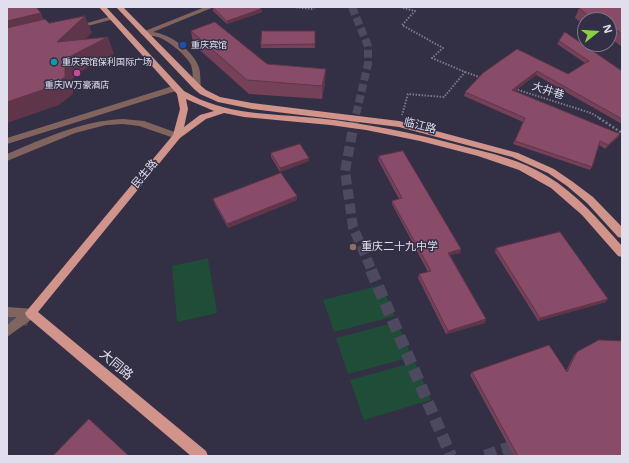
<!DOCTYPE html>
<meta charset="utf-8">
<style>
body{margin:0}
#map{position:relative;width:629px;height:463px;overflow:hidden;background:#332f45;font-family:"Open Sans",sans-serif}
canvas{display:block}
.frame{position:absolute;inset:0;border:8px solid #e1dfee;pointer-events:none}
.north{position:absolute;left:577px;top:12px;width:40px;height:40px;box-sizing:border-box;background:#332f45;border:1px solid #797589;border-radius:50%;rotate:73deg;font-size:11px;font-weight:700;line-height:16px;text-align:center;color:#e1dfee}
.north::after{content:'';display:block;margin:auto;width:14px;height:18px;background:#8dce44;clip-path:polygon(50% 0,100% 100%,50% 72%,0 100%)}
</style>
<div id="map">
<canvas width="629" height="463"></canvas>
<div class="frame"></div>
<div class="north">N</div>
</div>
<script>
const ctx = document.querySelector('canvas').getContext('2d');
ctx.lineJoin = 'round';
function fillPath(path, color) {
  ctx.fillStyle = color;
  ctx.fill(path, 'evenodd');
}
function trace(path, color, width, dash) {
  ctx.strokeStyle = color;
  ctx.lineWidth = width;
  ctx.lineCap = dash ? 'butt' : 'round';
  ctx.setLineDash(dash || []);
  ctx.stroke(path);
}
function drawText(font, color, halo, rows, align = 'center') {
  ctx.font = font + ' "Open Sans","Noto Sans SC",sans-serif';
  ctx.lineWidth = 3;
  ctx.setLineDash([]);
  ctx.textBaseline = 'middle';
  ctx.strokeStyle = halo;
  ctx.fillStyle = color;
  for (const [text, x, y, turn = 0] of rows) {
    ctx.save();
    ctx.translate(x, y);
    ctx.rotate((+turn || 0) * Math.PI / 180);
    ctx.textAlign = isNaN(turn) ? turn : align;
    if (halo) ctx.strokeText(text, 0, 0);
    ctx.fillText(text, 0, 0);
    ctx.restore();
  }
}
const green = new Path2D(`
 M208,258L217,313L177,322L172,266Z
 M381,285L395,316L334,332L323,300Z
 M397,322L412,357L348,374L336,338Z
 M415,362L431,400L364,420L350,380Z`);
const minorTunnel = new Path2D(`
 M507,448L511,456`);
const majorTunnelFar2 = new Path2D(`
 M352,7L368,46V64L355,119`);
const majorTunnelFar1 = new Path2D(`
 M355,118L345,171L353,227L372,271`);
const majorTunnel = new Path2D(`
 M371,270L451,456
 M7,317L28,320
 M485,456L522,443`);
const pathFar1 = new Path2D(`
 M293,7L312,9L315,7
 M400,7L415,11L402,25L443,48L432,58L465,72L444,97L408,94L402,115
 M465,72L482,78
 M515,89L591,113L601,119`);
const path = new Path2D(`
 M599,118L622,133`);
const minor = new Path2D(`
 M205,7H214L153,32C169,34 191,49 198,65C201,71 200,80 201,87L197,89L193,87C193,80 193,71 191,65C187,56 168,40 158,37C152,35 145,37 140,33Z
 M112,16L115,18L114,19L76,29L73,27Z
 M173,86H179L180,88L179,90L7,144V138Z
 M123,119L144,121L180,134L181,136L177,139L139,126L123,124L106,125L75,133L7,161V154C45,138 81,121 123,119Z
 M7,307L35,309L37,313L35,317L7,337V325L17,317H7Z`);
const major = new Path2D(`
 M99,7H106L184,91C226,116 269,113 316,118C365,123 414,133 462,146C491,153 521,160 547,176C577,194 599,220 622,246V257L618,256L582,215L551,188L519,170L478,156L420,141L366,130L330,125L244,117L224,113L206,119L180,138L38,312L206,451L208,456H191L27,317L25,313L173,135L180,109L177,94ZM186,99L214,111L200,115L184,127L188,109Z
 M116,7H123L200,85L206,90L220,97L252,103L399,121L518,153L554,169L573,182L593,197L622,227V238L618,237L587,203L567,186L548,173L512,157L399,127L252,109L218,102L200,94L194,89Z`);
const wall = new Path2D(`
 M213,7L261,9L262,12L227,24L213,11Z
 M579,8L622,9V47L609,37V20H585V26L575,18Z
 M191,31L267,64L325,83L322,99L249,94L193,44Z
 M315,31V48H261V45Z
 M559,41L622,71V124L536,75L515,91L620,134L618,137L605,149L599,145L592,167L590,170L513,144L523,122L464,96L465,92L517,49L568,74L585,63L557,44Z
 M271,153L309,158V161L280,172L271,157Z
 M379,156L461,249L460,253L450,255L486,319L485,323L446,334L418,278L419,274L428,272L392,204V201L399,199L378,160Z
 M297,196V200L228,228L214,203L213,199Z
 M496,248L606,302L538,321L495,252Z
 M577,352L622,456H514L470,375L472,372L566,371L574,355Z`);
const shadedWall = new Path2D(`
 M261,9L262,12L227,24V21Z
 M41,13L48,30L7,40V21Z
 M85,16L92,33L64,59L57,42Z
 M108,37L114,54L78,73L73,79V94L59,105L7,123V102L65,62L71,56Z
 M326,69L325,83L322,99V86Z
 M537,71L536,75L511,94L512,90Z
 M620,134L618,137L605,149L608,145Z
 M309,158V161L280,172V168Z
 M297,196V200L228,228L227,224Z
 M461,249L460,253L447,256L448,253Z
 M608,299L606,302L538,321L540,318Z
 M486,319L485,323L446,334L448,331Z`);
const building = new Path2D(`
 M7,7H36L41,13L7,21Z
 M213,7H259L261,9L227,21Z
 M584,7H620L622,9V34L609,24V20H594L579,8Z
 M85,16L57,42L108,37L71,56L65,62V77L51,87L7,102V28L45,19L49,23Z
 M215,22L267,64L326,69L322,86L247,80L191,31Z
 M262,31H315V44L261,45Z
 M565,32L622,71V119L537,71L512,90L620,134L608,145L600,141L592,167L515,141L525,118L465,92L483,73L517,49L568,74L589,61L559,41Z
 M300,144L309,158L280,168L271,153Z
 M403,151L461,249L448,253L486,319L448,331L419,274L431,271L392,201L402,198L379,156Z
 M281,173L297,196L227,224L213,199Z
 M560,232L608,299L540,318L496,248Z
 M599,340L622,341V456H518L472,372L549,345L567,372L577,352Z
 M89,419L129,456H53Z`);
const markers = [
 [183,45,4,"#1a4fb4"],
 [54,62,4,"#0f9aa8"],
 [77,73,4,"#d1479c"],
 [353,247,4,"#8d6e63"]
];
const farPoinames = [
 ["重庆宾馆",191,45],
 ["重庆宾馆保利国际广场",62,62],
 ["重庆JW万豪酒店",77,85,"center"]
];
const streetNames = [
 ["大井巷",548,91,18],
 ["临江路",420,126,14],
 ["民生路",145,174,-50]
];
const poiNames = [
 ["重庆二十九中学",361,247]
];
const nearStreetnames = [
 ["大同路",116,365,40]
];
fillPath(green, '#1f4d38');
trace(minorTunnel, '#4d495e', 12, [12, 6]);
trace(majorTunnelFar2, '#4d495e', 8, [8, 3.5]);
trace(majorTunnelFar1, '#4d495e', 10, [10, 4.5]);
trace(majorTunnel, '#4d495e', 12, [12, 6]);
trace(pathFar1, '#7c798c', 2, [1.5, 1.5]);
trace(path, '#7c798c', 2.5, [2, 2]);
fillPath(minor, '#82645f');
fillPath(major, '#d0948a');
fillPath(wall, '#754159');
fillPath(shadedWall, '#5f3549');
fillPath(building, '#884c68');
trace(building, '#5f3549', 1);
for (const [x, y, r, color] of markers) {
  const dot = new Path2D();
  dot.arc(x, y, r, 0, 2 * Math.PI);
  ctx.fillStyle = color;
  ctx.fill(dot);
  trace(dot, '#332f45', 1.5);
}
drawText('9px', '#e1dfee', '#332f45', farPoinames, 'left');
drawText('11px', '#e1dfee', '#332f45', streetNames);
drawText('11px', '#e1dfee', '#332f45', poiNames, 'left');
drawText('13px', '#e1dfee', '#332f45', nearStreetnames);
</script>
